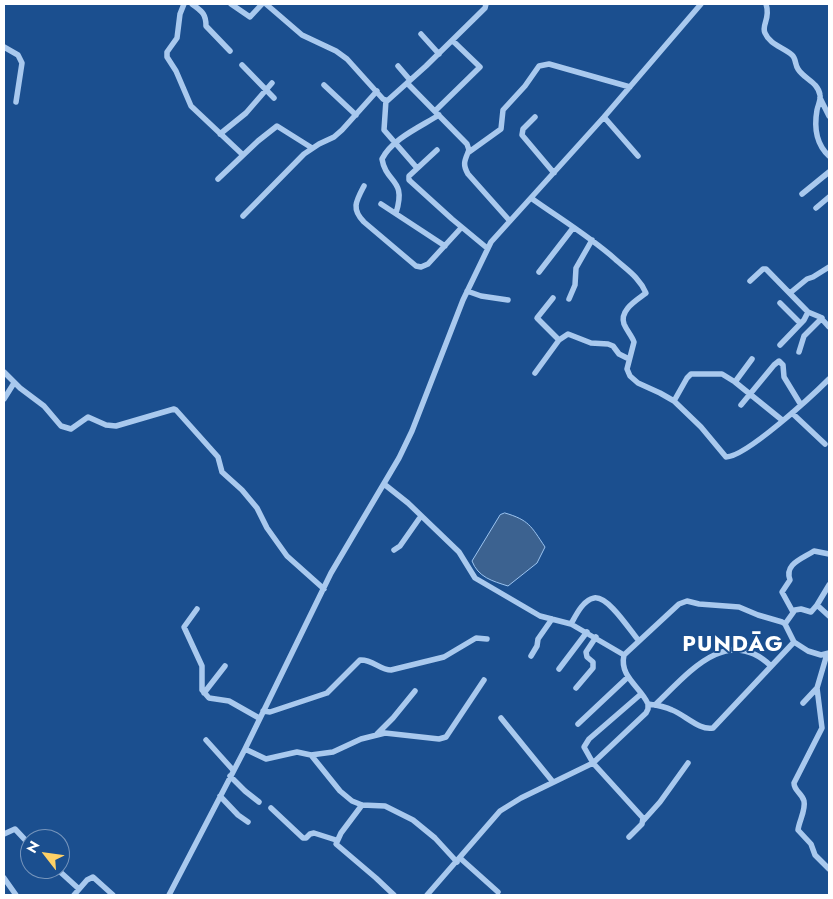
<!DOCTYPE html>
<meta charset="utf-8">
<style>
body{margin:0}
#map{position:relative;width:833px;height:899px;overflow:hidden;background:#1b4f8f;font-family:Jost,sans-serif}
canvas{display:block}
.frame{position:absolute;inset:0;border:5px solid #fff;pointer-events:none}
.north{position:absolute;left:20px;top:829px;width:50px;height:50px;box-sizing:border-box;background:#1b4f8f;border:1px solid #7695bc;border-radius:50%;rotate:300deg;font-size:14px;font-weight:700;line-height:20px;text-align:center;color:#fff}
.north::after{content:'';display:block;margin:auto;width:18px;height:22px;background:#ffd166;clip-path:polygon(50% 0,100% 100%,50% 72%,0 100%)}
</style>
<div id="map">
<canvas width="833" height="899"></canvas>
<div class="frame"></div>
<div class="north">N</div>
</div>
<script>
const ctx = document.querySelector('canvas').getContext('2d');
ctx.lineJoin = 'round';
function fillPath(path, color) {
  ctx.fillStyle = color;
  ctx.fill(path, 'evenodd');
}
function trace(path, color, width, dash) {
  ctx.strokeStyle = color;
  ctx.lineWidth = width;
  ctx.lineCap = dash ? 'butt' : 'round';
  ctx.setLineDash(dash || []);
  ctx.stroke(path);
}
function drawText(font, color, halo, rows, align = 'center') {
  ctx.font = font + ' Jost,sans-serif';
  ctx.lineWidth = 4;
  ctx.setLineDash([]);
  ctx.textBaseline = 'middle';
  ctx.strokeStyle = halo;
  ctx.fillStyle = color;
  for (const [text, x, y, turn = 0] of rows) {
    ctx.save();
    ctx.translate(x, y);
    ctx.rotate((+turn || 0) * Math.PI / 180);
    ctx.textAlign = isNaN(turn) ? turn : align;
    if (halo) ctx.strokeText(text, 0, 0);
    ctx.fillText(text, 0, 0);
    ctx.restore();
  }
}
const water = new Path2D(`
 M505,513C529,520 531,526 545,547L537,563L508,586C492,581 478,577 472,561L500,515Z`);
const minor = new Path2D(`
 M184,4L180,14L177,38L167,52V57L176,71L191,106L243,155
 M192,4C201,11 206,13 206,26L230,51
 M231,4L250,17L262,4
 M266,4L302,35L336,51L347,59L383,99L387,101L426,66L485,8L486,4
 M766,4C771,19 761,25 765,33C770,45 783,47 792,55C796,58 795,65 798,69C804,79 818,82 820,95C821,100 818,105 817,110C814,127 816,144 829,156
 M421,34L439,54
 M4,47L18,55L22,63L16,102
 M242,65L274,98
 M398,66L410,80
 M407,83L467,144L469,150C465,160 462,164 468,174L509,220
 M324,85L356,115
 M820,98L829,116
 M386,100L384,130L417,168
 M435,111L480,67L453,41
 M535,117L523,129L522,135L554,173
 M604,117L638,156
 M220,134L246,113L272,83
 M437,150L409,176V180L452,219L487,248
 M469,152L501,129L503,110L525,86L539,66L549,64L630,87
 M218,179L258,141L277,126L312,148
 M364,186C356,201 351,209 364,222L416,266L421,267L428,264L461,228
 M802,194L829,172
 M531,198C559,218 589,236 615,259C627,270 639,277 646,293C637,300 619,310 624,324C627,331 632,336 634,342L627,369L630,376L638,383L660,393L674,401L701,427L726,457C746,457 813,395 829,379
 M381,204L445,246
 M816,208L829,197
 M396,213C407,178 386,184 382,159C392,139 420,127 439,115
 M243,216L304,154L319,144L334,137L342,130L377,91
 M539,272L573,228
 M750,281L763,269H766L808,312L820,317L829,327
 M467,291L481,296L508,300
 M790,293L807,279L813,277L829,267
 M553,298L537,318L559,340
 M569,299L575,285L576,268L592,240
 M780,303L800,323
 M780,345L804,320L808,312
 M799,352L804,336L822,318
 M752,359L735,382L782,420
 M4,372L20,388L44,406L61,426L71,429L88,417L106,425L116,426L174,409L176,410L218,457L222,472L242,490L257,508L267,528L287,556L324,589
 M535,373L559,340L568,334L591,343L608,344L613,346L619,354L629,359
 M4,399L14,383
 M674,401L687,378L691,374H722L735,382
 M741,405L774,365L779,361L783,365L784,377L801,405
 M792,413L825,444
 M384,484L408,503L459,552L475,578L540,616L571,624L624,655
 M394,550L400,546L421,516
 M817,605L829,585
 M197,609L184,627L202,666V690L209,698L229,701L259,718
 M793,612L782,592L790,580C784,564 802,559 814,551L829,554
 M571,624C576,615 583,600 594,598C608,595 631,632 639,641
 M785,624L795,610L801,609L811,612L817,605L829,616
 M827,654L817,688L822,728L794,783C794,791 802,793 804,801C806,810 799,821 798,830L811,844L815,855L829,869
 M531,656L537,646L538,639L552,619
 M559,669L587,632
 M576,688L593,668V662L587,657L586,652L596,637
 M204,693L225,666
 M803,703L817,688
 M648,704C656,705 664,706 672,710C685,715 700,731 713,728L794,642
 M655,705C686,676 726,623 771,666
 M263,711L270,712L327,693L360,660C372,659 380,670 391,670L444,657L476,638L487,639
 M501,718L553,782
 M578,724L628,677
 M377,734L393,718L415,691
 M206,740L233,770
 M245,749L266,759L297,752L311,755L340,791L352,801L362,805L385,806L413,820L435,838L457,862
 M311,755L333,752L361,739L385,733L439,739L446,737L484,680
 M230,776L245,791L259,802
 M220,796L238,815L248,822
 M362,805L341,833L336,844L376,878L394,895
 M271,808L303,838H306L310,834L314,833L336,840
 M643,821L660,802L688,763
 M4,834L15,829L30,845
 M629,837L642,824L643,818L593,763L584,747L589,739L641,694
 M460,858L498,892
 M57,869L79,889
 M4,878L16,895
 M74,895L87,880L93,877L113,895
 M169,895L245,749L331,573L399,458L412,431L463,300L491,242L604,117L701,4
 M427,895L500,811L521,798L593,763L646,713L648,709V704C641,687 619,677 624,655L679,604L687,601L699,604L739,607L758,615L782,622L785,624L794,642L808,651L821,655L829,653`);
const districtNames = [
 ["PUNDĀG",733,646]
];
fillPath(water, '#3c6290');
trace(water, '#9cc4f0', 1);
trace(minor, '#a9c9ee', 5.5);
ctx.letterSpacing = '1px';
drawText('bold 22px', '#fff', '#1b4f8f', districtNames);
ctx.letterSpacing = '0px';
</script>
